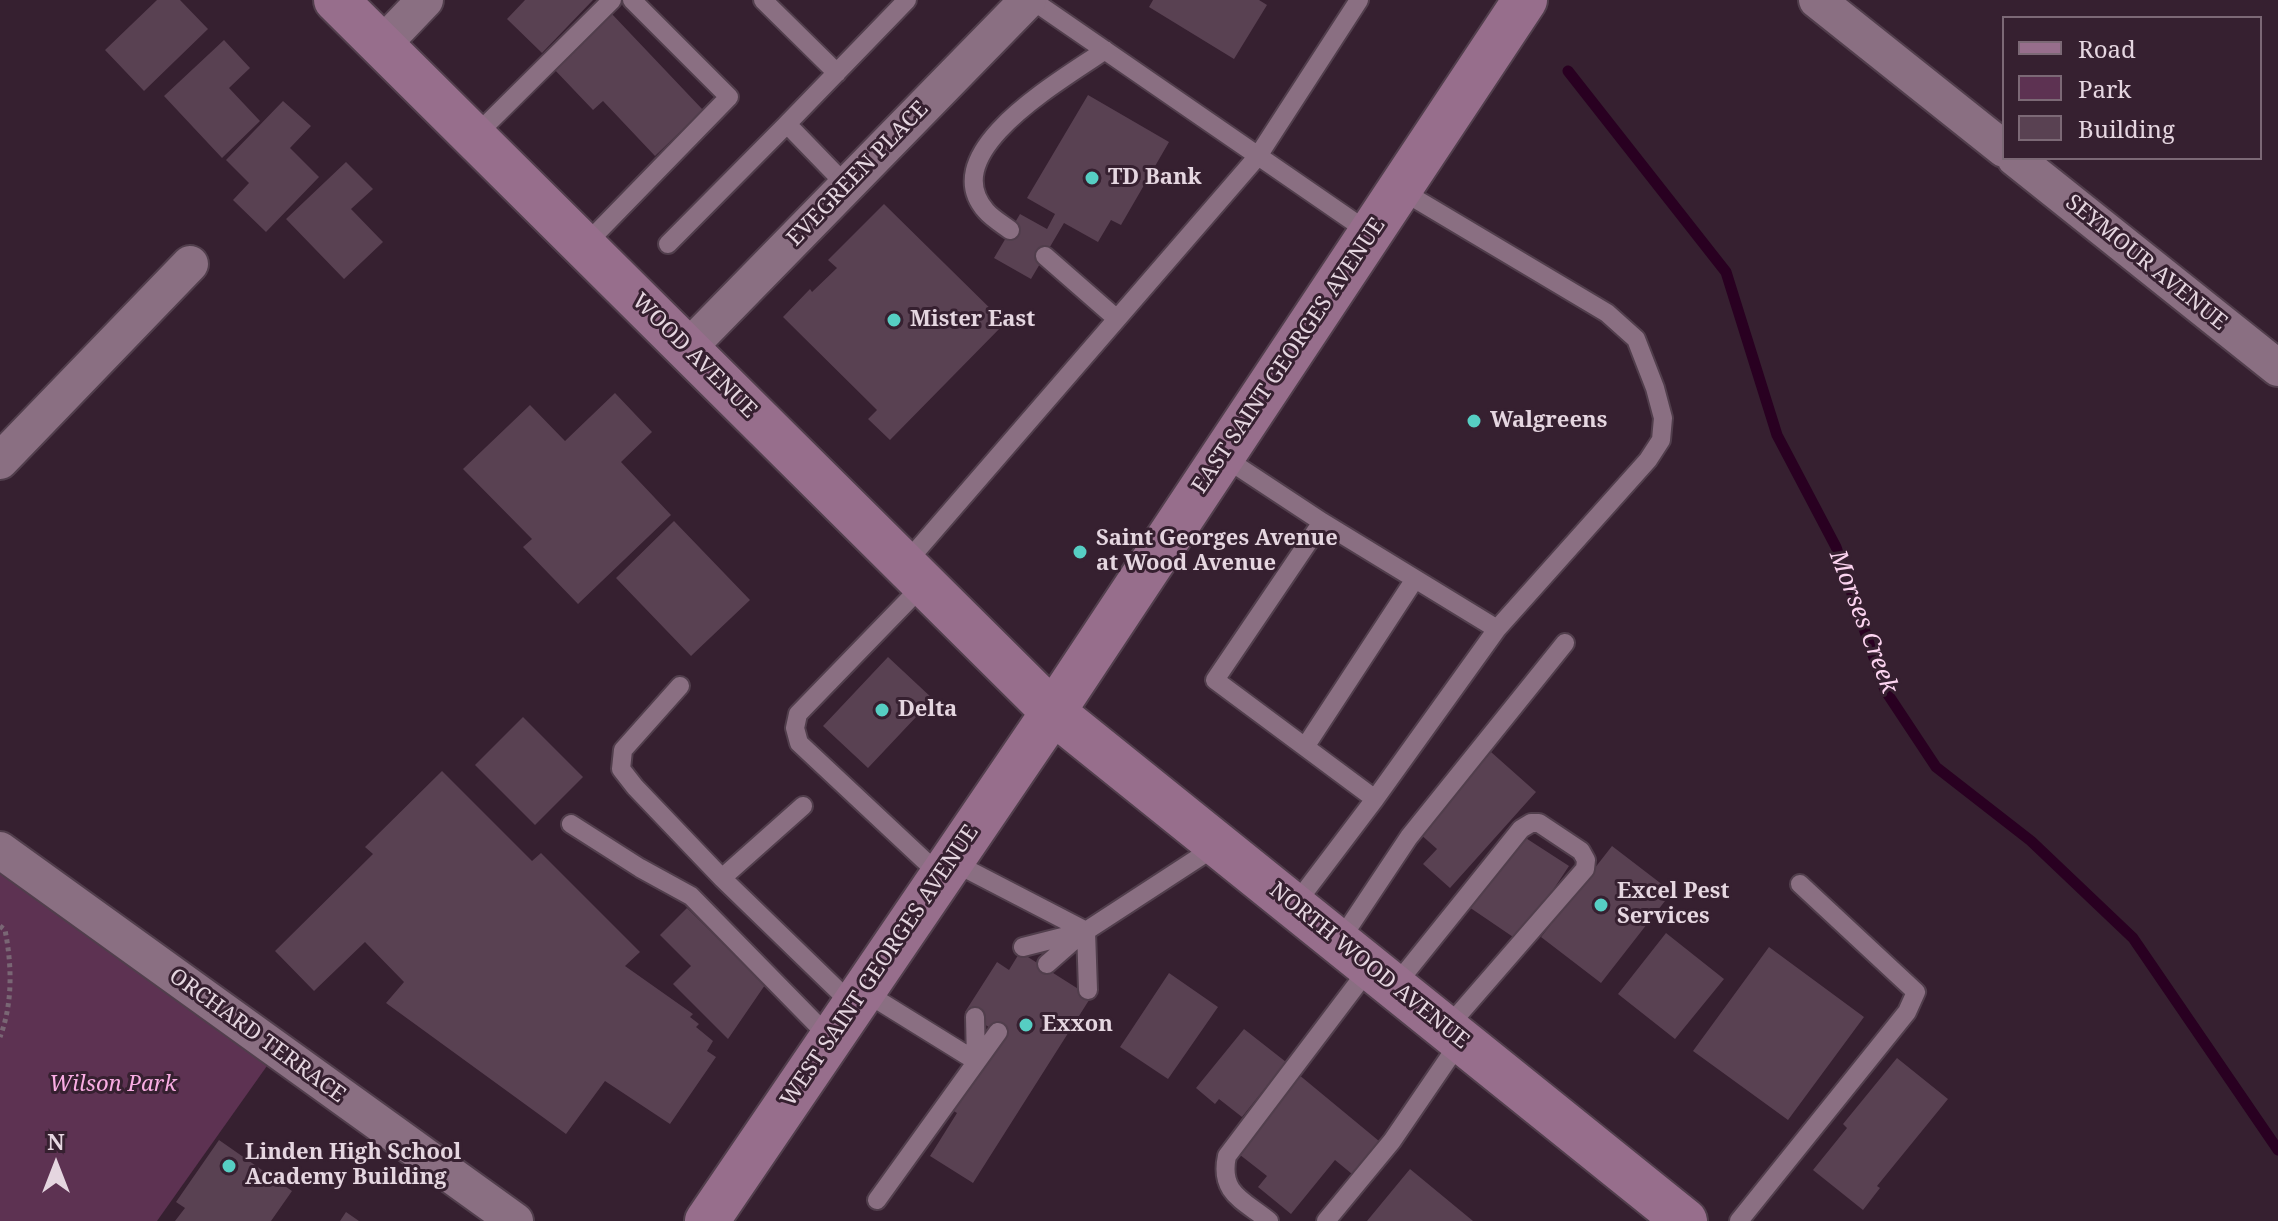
<!DOCTYPE html>
<style>
body{margin:0}
#map{position:relative;width:2278px;height:1221px;overflow:hidden;background:#362030;font-family:"Noto Serif",serif}
canvas{display:block}
.legend{position:absolute;left:2002px;top:16px;width:260px;height:144px;box-sizing:border-box;background:#362030;border:2px solid #7c6976;margin:0;padding:10px 14px;list-style:none;font-size:24px;color:#e5d6e0}
.legend li{display:flex;align-items:center;gap:16px;height:40px}
.legend b{width:40px;border:2px solid #7c6976}
.north{position:absolute;left:16px;top:1125px;width:80px;height:80px;-webkit-text-stroke:6px #362030;paint-order:stroke;rotate:0deg;font-size:22px;font-weight:700;line-height:32px;text-align:center;color:#e5d6e0}
.north::after{content:'';display:block;margin:auto;width:28px;height:36px;background:#e5d6e0;clip-path:polygon(50% 0,100% 100%,50% 72%,0 100%)}
</style>
<div id="map">
<canvas width="2278" height="1221"></canvas>
<ul class="legend">
<li><b style="height:10px;background:#976e8c"></b>Road</li>
<li><b style="height:22px;background:#5d3252"></b>Park</li>
<li><b style="height:22px;background:#594152"></b>Building</li>
</ul>
<div class="north">N</div>
</div>
<script>
const ctx = document.querySelector('canvas').getContext('2d');
ctx.lineJoin = 'round';
function fillPath(path, color) {
  ctx.fillStyle = color;
  ctx.fill(path, 'evenodd');
}
function trace(path, color, width, dash) {
  ctx.strokeStyle = color;
  ctx.lineWidth = width;
  ctx.lineCap = dash ? 'butt' : 'round';
  ctx.setLineDash(dash || []);
  ctx.stroke(path);
}
function drawText(font, color, halo, rows, align = 'center') {
  ctx.font = font + ' "Noto Serif",serif';
  ctx.lineWidth = 6;
  ctx.setLineDash([]);
  ctx.textBaseline = 'middle';
  ctx.strokeStyle = halo;
  ctx.fillStyle = color;
  for (const [text, x, y, turn = 0] of rows) {
    ctx.save();
    ctx.translate(x, y);
    ctx.rotate((+turn || 0) * Math.PI / 180);
    ctx.textAlign = isNaN(turn) ? turn : align;
    if (halo) ctx.strokeText(text, 0, 0);
    ctx.fillText(text, 0, 0);
    ctx.restore();
  }
}
const green = new Path2D(`
 M0,862L274,1056L157,1221H0Z`);
const stream = new Path2D(`
 M1568,71L1726,272L1777,435L1836,547L1885,690L1936,767L2031,841L2133,938L2278,1150`);
const building = new Path2D(`
 M157,0H180L208,29L144,91L105,50Z
 M525,0H593L542,53L507,19Z
 M1153,0H1259L1267,5L1234,59L1149,7Z
 M611,13L703,110L655,156L603,101L593,110L553,68Z
 M224,40L250,68L229,88L260,121L222,158L164,96Z
 M1088,95L1169,142L1121,225L1111,220L1098,242L1064,223L1031,279L994,258L1020,214L1047,229L1055,214L1027,198Z
 M283,101L311,126L290,148L319,177L266,232L233,200L249,183L226,160Z
 M346,162L373,189L351,209L383,242L344,279L286,219Z
 M884,204L1005,323L890,440L868,419L877,410L783,317L810,289L812,292L837,268L828,260Z
 M615,393L652,432L621,462L671,515L578,604L523,547L532,539L463,469L530,405L565,441Z
 M674,521L750,600L691,656L616,578Z
 M888,657L933,699L868,768L823,726Z
 M523,717L583,777L535,825L475,765Z
 M1491,752L1536,792L1450,888L1423,864L1437,849L1419,833Z
 M442,771L532,861L541,853L640,952L625,966L693,1014L690,1017L699,1024L696,1027L713,1041L707,1051L716,1057L670,1124L605,1081L566,1134L386,1003L404,982L365,942L314,991L275,951L373,854L365,847Z
 M1518,833L1569,866L1519,941L1469,907Z
 M1612,846L1672,892L1601,983L1541,937Z
 M687,908L765,985L728,1039L673,984L691,966L660,935Z
 M1666,933L1724,979L1675,1039L1618,994Z
 M1769,947L1864,1017L1788,1120L1693,1051Z
 M1020,952L1091,997L973,1183L930,1156L957,1113L947,1107L995,1031L965,1012L997,962L1009,970Z
 M1169,973L1218,1007L1168,1079L1120,1047Z
 M1244,1029L1286,1062L1242,1117L1219,1099L1215,1104L1196,1088Z
 M1897,1058L1948,1099L1877,1186L1880,1188L1863,1210L1813,1170L1847,1128L1843,1124Z
 M1298,1074L1379,1141L1352,1174L1335,1160L1291,1214L1258,1187L1267,1176L1235,1151Z
 M219,1140L292,1191L271,1221H175L185,1208L176,1202Z
 M1410,1169L1473,1221H1367Z
 M346,1212L359,1221H340Z`);
const path = new Path2D(`
 M0,926L5,930C12,965 13,1003 0,1037`);
const service = new Path2D(`
 M763,0L837,73
 M1032,0L1370,233
 M787,124L907,0
 M475,136L612,0
 M1010,230C1002,224 992,218 986,211C933,151 1066,78 1105,50
 M668,244L787,124L847,186
 M584,246L729,97L632,0
 M1045,256L1117,319
 M1222,456L1322,522L1497,629
 M1322,522L1215,680L1375,799
 M905,564L1258,156L1359,0
 M924,584L798,714L795,728L799,743L941,876
 M680,686L623,750L621,769L635,787L722,878L853,1005
 M1305,747L1415,579
 M571,824L640,868L691,896L831,1039
 M951,861L1086,931L1218,845
 M722,878L803,806
 M1294,906L1375,799L1497,629L1648,460L1661,440L1663,418L1655,388L1636,339L1607,313L1399,189
 M1086,931L1088,990
 M1339,942L1409,837L1565,643
 M1023,947L1086,931
 M1047,964L1080,935
 M1394,987L1521,829L1531,823H1539L1581,851L1586,860L1585,869L1446,1029
 M863,991L976,1061L975,1017
 M877,1200L998,1032
 M1269,1221C1243,1200 1219,1193 1227,1156L1370,967
 M1326,1221L1392,1141L1461,1040
 M1739,1221L1907,1012L1916,992L1800,884`);
const minor = new Path2D(`
 M1817,0L2004,149
 M382,45L425,0
 M2015,158L2278,368
 M687,349L1028,0
 M0,461L190,264
 M0,850L515,1221`);
const secondary = new Path2D(`
 M336,0L1053,712L1685,1221
 M707,1221L1053,712L1525,0`);
const markers = [
 [1092,178,8,"#56cec3"],
 [894,320,8,"#56cec3"],
 [1474,421,8,"#56cec3"],
 [1080,552,8,"#56cec3"],
 [882,710,8,"#56cec3"],
 [1601,905,8,"#56cec3"],
 [1026,1025,8,"#56cec3"],
 [229,1166,8,"#56cec3"]
];
const streetNames = [
 ["EVEGREEN PLACE",858,174,-46],
 ["SEYMOUR AVENUE",2146,263,39],
 ["WOOD AVENUE",694,356,45],
 ["EAST SAINT GEORGES AVENUE",1289,356,-56],
 ["WEST SAINT GEORGES AVENUE",880,966,-56],
 ["NORTH WOOD AVENUE",1369,966,39],
 ["ORCHARD TERRACE",257,1036,36]
];
const poiNames = [
 ["TD Bank",1108,178],
 ["Mister East",910,320],
 ["Walgreens",1490,421],
 ["Saint Georges Avenue",1096,539],
 ["at Wood Avenue",1096,564],
 ["Delta",898,710],
 ["Excel Pest",1617,892],
 ["Services",1617,917],
 ["Exxon",1042,1025],
 ["Linden High School",245,1153],
 ["Academy Building",245,1178]
];
const parkNames = [
 ["Wilson Park",113,1085]
];
const waterNames = [
 ["Morses Creek",1863,622,69]
];
fillPath(green, '#5d3252');
trace(stream, '#290021', 11);
fillPath(building, '#594152');
trace(service, '#513e4c', 22);
trace(minor, '#513e4c', 40);
trace(secondary, '#513e4c', 48);
trace(path, '#796674', 5, [4, 4]);
trace(service, '#8a6f82', 18);
trace(minor, '#8a6f82', 36);
trace(secondary, '#976e8c', 44);
for (const [x, y, r, color] of markers) {
  const dot = new Path2D();
  dot.arc(x, y, r, 0, 2 * Math.PI);
  ctx.fillStyle = color;
  ctx.fill(dot);
  trace(dot, '#362030', 3);
}
drawText('22px', '#e5d6e0', '#362030', streetNames);
drawText('bold 22px', '#e5d6e0', '#362030', poiNames, 'left');
drawText('italic 22px', '#f9ade3', '#362030', parkNames);
drawText('italic 24px', '#fcd4f0', '#362030', waterNames);
</script>
